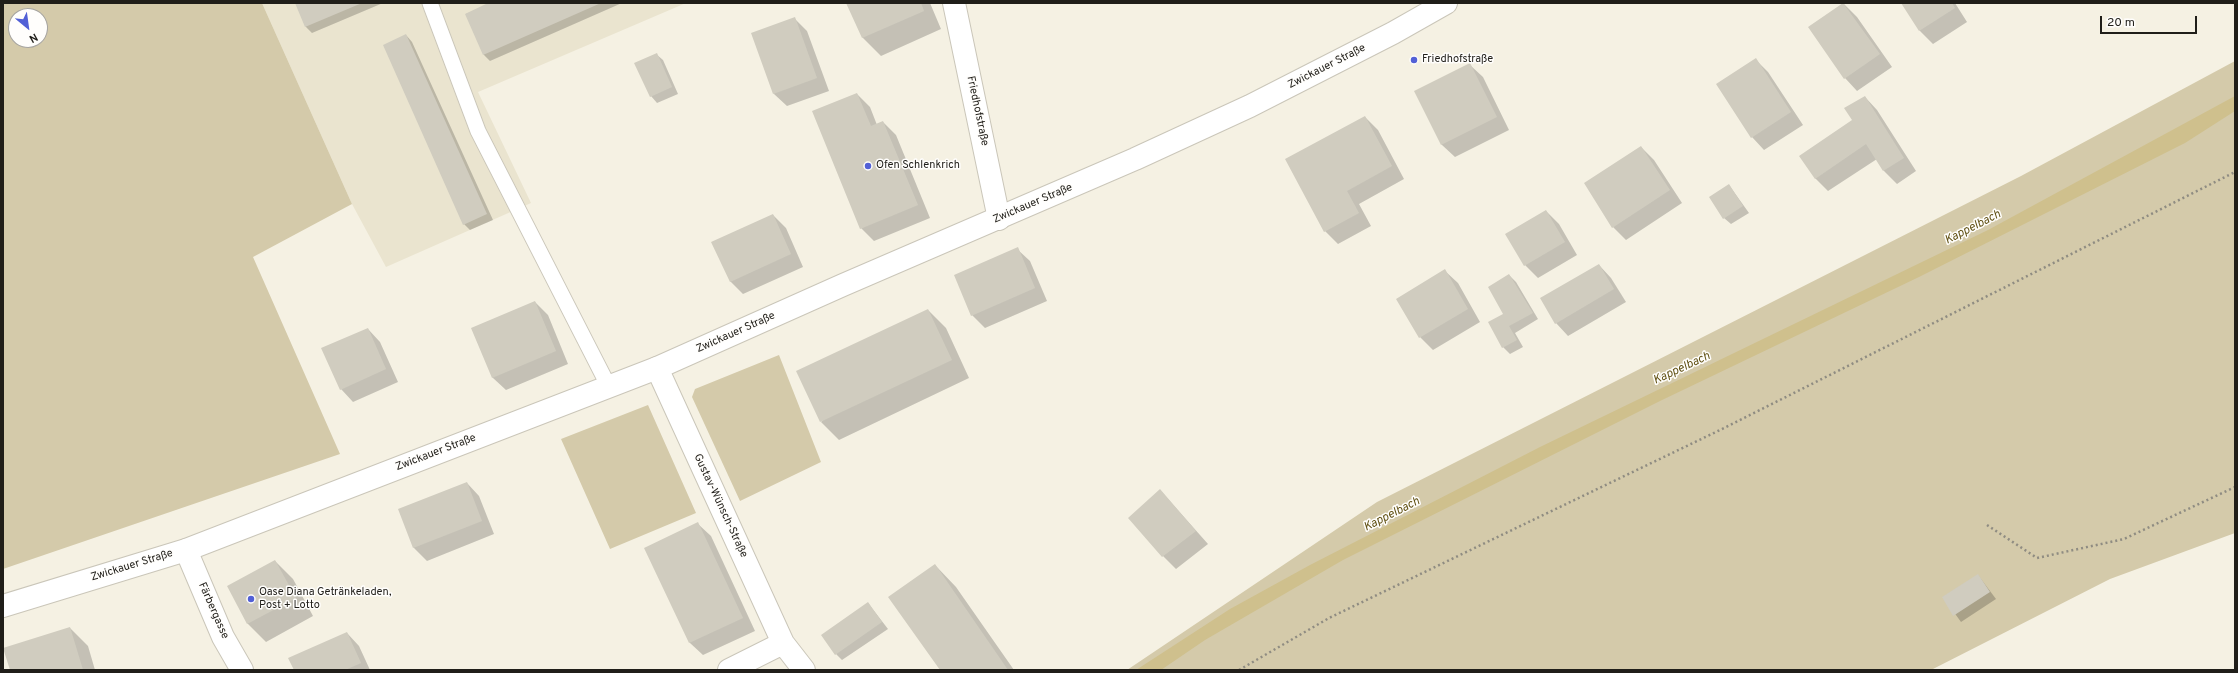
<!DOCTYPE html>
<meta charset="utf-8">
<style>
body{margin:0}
#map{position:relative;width:2238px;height:673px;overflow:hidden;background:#f5f1e3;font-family:Overpass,sans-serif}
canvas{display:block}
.frame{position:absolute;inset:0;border:4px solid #201e19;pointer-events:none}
.north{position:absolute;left:8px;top:8px;width:40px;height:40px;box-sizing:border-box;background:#fffefc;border:1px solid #a6a4a1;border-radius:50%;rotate:151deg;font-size:11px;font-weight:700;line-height:16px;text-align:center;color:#201e19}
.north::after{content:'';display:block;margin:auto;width:14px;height:18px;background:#5260d6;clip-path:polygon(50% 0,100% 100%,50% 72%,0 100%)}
.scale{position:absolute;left:2100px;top:16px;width:97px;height:18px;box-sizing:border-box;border:2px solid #201e19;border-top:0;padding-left:5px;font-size:12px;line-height:14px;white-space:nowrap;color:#201e19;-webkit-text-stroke:3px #fffefc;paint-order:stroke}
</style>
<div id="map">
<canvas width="2238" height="673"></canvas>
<div class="frame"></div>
<div class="north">N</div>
<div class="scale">20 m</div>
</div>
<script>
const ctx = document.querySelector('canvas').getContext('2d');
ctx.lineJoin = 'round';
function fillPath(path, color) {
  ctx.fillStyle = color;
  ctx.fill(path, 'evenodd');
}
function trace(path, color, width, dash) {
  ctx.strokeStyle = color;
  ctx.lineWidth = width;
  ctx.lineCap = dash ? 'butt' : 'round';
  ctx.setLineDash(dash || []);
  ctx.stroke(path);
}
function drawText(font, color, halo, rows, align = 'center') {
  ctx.font = font + ' Overpass,sans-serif';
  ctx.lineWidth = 3;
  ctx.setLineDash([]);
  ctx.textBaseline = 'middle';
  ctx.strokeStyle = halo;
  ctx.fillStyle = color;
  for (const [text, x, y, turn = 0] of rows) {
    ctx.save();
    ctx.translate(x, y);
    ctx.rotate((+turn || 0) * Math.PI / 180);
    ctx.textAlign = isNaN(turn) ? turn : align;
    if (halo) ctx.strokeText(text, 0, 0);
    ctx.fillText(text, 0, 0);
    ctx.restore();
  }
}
const built = new Path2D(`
 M262,3H686L478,92L531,203L386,267L352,204Z`);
const green = new Path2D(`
 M3,3H262L352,204L253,257L340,454L3,569ZM16,16H40V40H16Z
 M2235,61V533L2110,579L1931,670H1127L1377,502L2021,176Z
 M779,355L821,462L740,501L692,397L695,389Z
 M648,405L696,513L610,549L561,439Z`);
const water = new Path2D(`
 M2235,96V111L2185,143L1919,277L1660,401L1343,560L1205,640L1161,670H1136L1230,609L1310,565L1540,447L1988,230Z`);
const shadow = new Path2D(`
 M296,3H383L312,33L306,27Z
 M491,3H622L490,61L484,55L466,14Z
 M847,3H930L941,29L881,56L863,38Z
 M1902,3H1955L1967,22L1933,44L1920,31Z
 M1844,4L1857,17L1892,67L1857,91L1845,78L1810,28Z
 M794,18L807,31L829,91L787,106L774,94L752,34Z
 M406,35L412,42L493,220L470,230L464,224Z
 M656,54L663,60L678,94L657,103L651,96Z
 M1755,59L1768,72L1803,125L1764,150L1752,137Z
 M1470,65L1483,77L1509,130L1455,157L1442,145L1416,92Z
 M857,94L870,107L877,125L883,122L896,135L930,218L874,241L861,228Z
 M1865,97L1877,110L1916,171L1897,184L1884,171L1877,159L1828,191L1815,178L1853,121Z
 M1365,117L1378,130L1404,179L1359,204L1371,226L1338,244L1325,231Z
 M1641,147L1654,160L1682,203L1626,240L1613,227Z
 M1729,185L1749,213L1731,224L1724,218Z
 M1546,211L1559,224L1577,255L1538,278L1525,265Z
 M773,215L786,228L803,267L743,294L730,281Z
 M1017,249L1030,261L1047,301L985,328L972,315Z
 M1599,265L1611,278L1626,302L1568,336L1556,323Z
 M1445,271L1458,283L1480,322L1433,350L1420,337Z
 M1509,275L1516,282L1538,319L1515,333L1523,347L1510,354L1503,347Z
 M535,302L548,315L568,364L506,390L493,378L472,329Z
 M928,310L946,328L969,378L839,440L821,422Z
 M368,329L380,342L398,382L353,402L341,389Z
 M467,483L479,496L494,534L427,561L414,548L399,510Z
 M1160,490L1208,544L1176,569L1163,556Z
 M698,524L711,536L755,631L703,655L690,643L646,548Z
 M275,561L293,579L313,616L266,642L248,624L229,587Z
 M935,565L956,587L1014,670H941Z
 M1978,575L1996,599L1961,622L1943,597Z
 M868,603L888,629L842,660L836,654Z
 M70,628L88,646L95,670H11Z
 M347,633L359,646L370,670H295Z`);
const building = new Path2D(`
 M295,3H362L305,27Z
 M488,3H601L483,55L465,14Z
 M846,3H921L924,11L862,38Z
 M1843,3L1880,54L1844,79L1808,27Z
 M1901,3H1952L1955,8L1919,31Z
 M795,17L817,78L773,94L751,33Z
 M406,34L487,214L463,225L383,45Z
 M657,53L672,87L650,97L634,63Z
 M1756,58L1791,112L1751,138L1716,84Z
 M1470,63L1497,117L1441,145L1414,91Z
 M857,93L871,126L883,121L918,205L860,229L812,111Z
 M1865,96L1904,158L1883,171L1866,144L1815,179L1799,156L1852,120L1844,108Z
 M1365,116L1392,166L1347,191L1359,213L1324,232L1285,159Z
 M1641,146L1670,190L1612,228L1584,183Z
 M1729,184L1743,206L1723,219L1709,197Z
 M1546,210L1565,242L1524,266L1505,234Z
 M773,214L791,254L730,282L711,242Z
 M1018,247L1035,288L971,316L954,275Z
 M1599,264L1614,289L1555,324L1540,298Z
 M1445,269L1468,309L1419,338L1396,299Z
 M1509,274L1533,313L1509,326L1517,340L1502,348L1488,322L1503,314L1488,287Z
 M535,301L556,351L492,378L471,328Z
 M928,309L952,360L820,422L796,371Z
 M368,328L386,369L340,390L321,348Z
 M467,482L482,521L413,548L398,509Z
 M1160,489L1196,531L1162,557L1128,518Z
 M698,522L743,618L689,643L644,548Z
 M275,560L296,598L247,624L227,586Z
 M935,564L1008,670H940L888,597Z
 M1978,574L1990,592L1953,616L1942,597Z
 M868,602L882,622L835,655L821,635Z
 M70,627L83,670H10L3,648Z
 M347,632L361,663L345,670H294L288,658Z`);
const path = new Path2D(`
 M1987,525L2037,558L2124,539L2235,487
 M1239,670L1329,618L1720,430L2235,172`);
const service = new Path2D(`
 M430,3L478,131L609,387`);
const minor = new Path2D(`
 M954,3L999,219
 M657,368L783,643L804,670
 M186,550L223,637L242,670
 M729,670L783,643`);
const secondary = new Path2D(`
 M3,606L186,550L657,368L843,285L1135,159L1250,106L1393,33L1446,3`);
const markers = [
 [1414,60,4,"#5260d6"],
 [868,166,4,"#5260d6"],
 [251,599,4,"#5260d6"]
];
const poiNames = [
 ["Friedhofstraße",1422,60],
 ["Ofen Schlenkrich",876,166],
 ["Oase Diana Getränkeladen,",259,593],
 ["Post + Lotto",259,606]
];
const streetNames = [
 ["Zwickauer Straße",1327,67,-27],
 ["Friedhofstraße",977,111,78],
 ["Zwickauer Straße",1033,204,-23],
 ["Zwickauer Straße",736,333,-24],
 ["Zwickauer Straße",436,453,-21],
 ["Gustav-Wünsch-Straße",720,506,65],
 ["Zwickauer Straße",132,566,-17],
 ["Färbergasse",213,611,66]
];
const waterNames = [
 ["Kappelbach",1973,228,-27],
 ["Kappelbach",1682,369,-25],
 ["Kappelbach",1392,515,-27]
];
fillPath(built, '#eae4cf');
fillPath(green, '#d4caaa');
fillPath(water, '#cfc08d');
fillPath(shadow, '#0003');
fillPath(building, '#d0ccbf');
trace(service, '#cac6b9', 17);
trace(minor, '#cac6b9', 24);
trace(secondary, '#cac6b9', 24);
trace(path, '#8f8c82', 2.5, [2, 3]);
trace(service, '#fff', 15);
trace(minor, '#fff', 22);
trace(secondary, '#fff', 22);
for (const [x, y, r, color] of markers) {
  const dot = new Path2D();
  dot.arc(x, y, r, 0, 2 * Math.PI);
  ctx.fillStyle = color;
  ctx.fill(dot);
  trace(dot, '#fffefc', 1.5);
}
drawText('11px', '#201e19', '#fffefc', poiNames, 'left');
drawText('11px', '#201e19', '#fffefc', streetNames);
drawText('italic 12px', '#605013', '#fffefc', waterNames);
</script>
